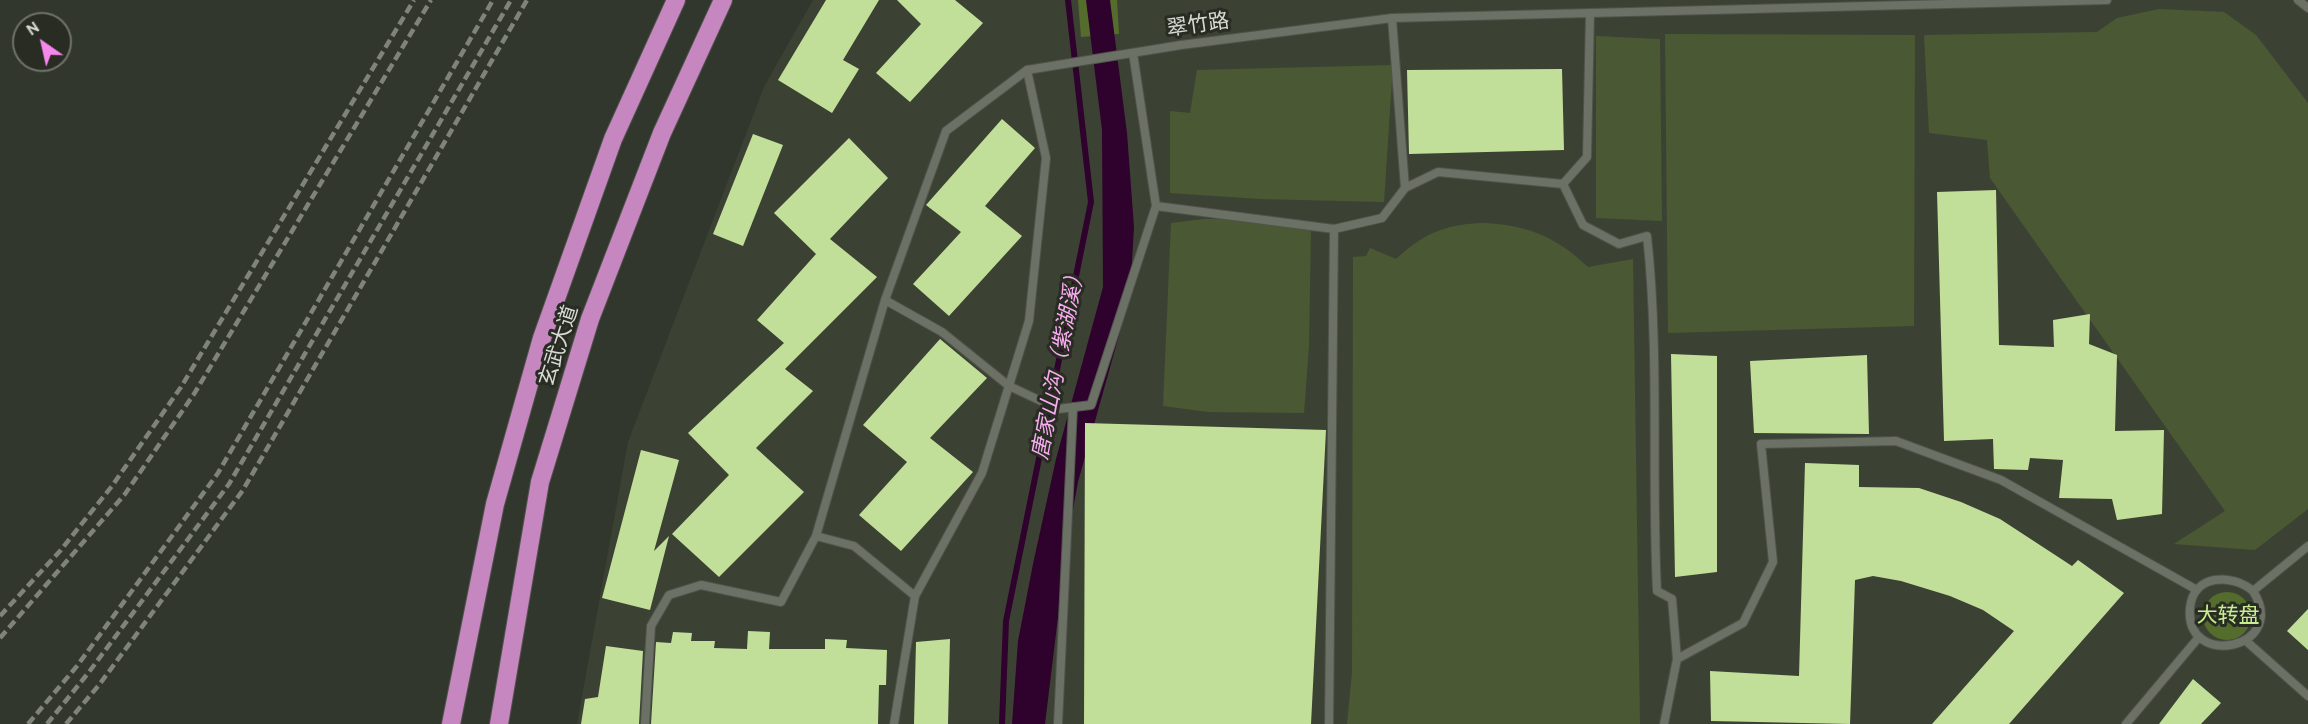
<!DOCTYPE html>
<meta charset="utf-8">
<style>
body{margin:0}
#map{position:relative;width:2308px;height:724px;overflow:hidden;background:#32372d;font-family:Cabin,sans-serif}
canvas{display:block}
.north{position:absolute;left:12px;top:12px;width:60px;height:60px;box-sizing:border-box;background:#282c23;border:2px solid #6e726a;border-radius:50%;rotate:326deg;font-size:16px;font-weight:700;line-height:24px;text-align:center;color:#d8dbd5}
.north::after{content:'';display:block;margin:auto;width:21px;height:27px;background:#f688ed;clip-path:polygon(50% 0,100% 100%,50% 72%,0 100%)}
</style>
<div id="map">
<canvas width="2308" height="724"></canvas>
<div class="north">N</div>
</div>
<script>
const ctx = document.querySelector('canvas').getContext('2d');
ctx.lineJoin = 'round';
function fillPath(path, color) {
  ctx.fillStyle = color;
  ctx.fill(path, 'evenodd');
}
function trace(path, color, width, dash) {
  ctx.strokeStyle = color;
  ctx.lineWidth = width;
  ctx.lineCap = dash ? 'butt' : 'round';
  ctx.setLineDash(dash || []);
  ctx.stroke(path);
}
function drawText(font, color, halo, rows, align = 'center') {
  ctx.font = font + ' Cabin,"Noto Sans SC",sans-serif';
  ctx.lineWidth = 6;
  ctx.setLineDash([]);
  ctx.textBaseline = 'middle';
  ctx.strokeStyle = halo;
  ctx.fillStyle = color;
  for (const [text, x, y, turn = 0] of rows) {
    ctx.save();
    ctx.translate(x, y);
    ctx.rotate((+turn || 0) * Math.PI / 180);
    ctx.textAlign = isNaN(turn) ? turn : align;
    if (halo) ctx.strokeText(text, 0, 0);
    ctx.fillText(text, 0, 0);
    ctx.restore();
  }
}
const built = new Path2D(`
 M813,0H2308V724H577L628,442L764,87Z`);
const green = new Path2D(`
 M2159,9L2224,12L2256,35L2308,103V509L2255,550L2174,544L2225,511L1990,178L1987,140L1929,133L1924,35L2097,32L2117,18Z
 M1665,34L1915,35L1914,326L1668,333Z
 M1596,36L1660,39L1662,221L1596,218Z
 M1393,65L1384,202L1260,199L1170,193V111L1190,113L1197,70Z
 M1204,219H1244L1311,227L1309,346L1304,413L1208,412L1163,406L1171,223Z
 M1481,223C1524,224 1556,236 1588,267L1633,259L1640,724H1347L1352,672L1353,257L1366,256L1370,248L1396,259C1424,234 1442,225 1481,223Z`);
const forest = new Path2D(`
 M1078,0H1117L1119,34L1081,37Z
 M2203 616a24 24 0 1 1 48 0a24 24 0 1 1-48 0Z`);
const water = new Path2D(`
 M1086,0H1110L1127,133L1134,227L1130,296L1078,482L1067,543L1045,724H1012L1018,641L1033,564L1056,459L1103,287L1102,130Z`);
const stream = new Path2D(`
 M1002,724L1006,621L1091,202L1068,0`);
const building = new Path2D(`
 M826,0H879L843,60L859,69L832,113L778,80Z
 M897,0H955L983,23L910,102L876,73L921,24Z
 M1562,69L1564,150L1409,154L1407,70Z
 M1002,119L1035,148L985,206L1022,236L949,316L913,284L961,232L926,205Z
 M753,134L783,145L743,246L713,234Z
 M849,138L888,178L830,239L877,277L785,369L813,391L756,448L804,492L719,577L672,534L729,475L688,433L784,343L757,320L816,254L774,213Z
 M1996,190L1999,345L2054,347L2053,320L2090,314L2089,344L2117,355L2115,431L2164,430L2162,514L2117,520L2112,499L2059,498L2063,460L2030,458L2028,470L1994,469L1993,439L1944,441L1937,192Z
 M940,339L987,378L930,438L973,472L901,551L859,515L907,462L863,425Z
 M1671,354L1717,356V572L1675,577Z
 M1867,355L1869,434L1754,433L1750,361Z
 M1085,423L1326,430L1311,724H1084Z
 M641,450L679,460L654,551L669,536L650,610L602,598Z
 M1805,463L1859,465V487L1919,488L1961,502L2000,519L2072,566L2078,560L2124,593L2009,724H1932L2014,631L1983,610L1950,596L1901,581L1873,576L1855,580L1850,724L1711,721L1710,671L1799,676Z
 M2308,609V650L2287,631Z
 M748,631L770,632L769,649H825V639L847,640L846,648L887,650L886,685H879L878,724H651L656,642L671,643L673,632L692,633L691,641H715L714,648L747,649Z
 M950,639L948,724H914L916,642Z
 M606,646L643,651L639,724H581L585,699L598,697Z
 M2193,679L2221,703L2201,724H2159Z`);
const lane = new Path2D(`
 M2298,0L2308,8
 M1392,18L1405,188
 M1133,53L1156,206
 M1563,184L1587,157L1590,13
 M1334,229L1382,218L1405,188L1438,172L1563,184L1583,225L1619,244L1647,236C1660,354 1651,472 1657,591L1672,599L1677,659
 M885,300L942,332L1009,386L1058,409L1091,405L1156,206L1334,229L1329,724
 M816,536L885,300L946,131L1027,70
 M2253,591C2232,573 2193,574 2190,608C2184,670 2290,649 2253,591L2308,546
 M2245,640L2308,696
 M645,724L651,626L669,595L701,585L781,602L816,536L854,546L915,596
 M894,724L915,596L982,473L1029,321L1046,158L1027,70L1181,45L1392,18L2107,0
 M1058,724L1073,407
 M1664,724L1677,659L1743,623L1773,562L1761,444L1896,441L2001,480L2197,590
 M2126,724L2199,637`);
const highway = new Path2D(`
 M451,724L495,504L542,338L613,139L676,0
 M499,724L540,482L590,319L662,133L723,0`);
const rail = new Path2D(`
 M0,616L60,551L112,486L181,387L414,0
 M0,638L125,494L194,394L431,0
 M28,724L77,666L218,473L493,0
 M47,724L89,672L229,484L511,0
 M66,724L99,685L243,490L527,0`);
const streetNames = [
 ["翠竹路",1198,25,-8],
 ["玄武大道",559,346,-72]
];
const parkNames = [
 ["大转盘",2228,616]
];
const waterNames = [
 ["唐家山沟（紫湖溪）",1059,362,-79]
];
fillPath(built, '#3c4233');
fillPath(green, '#4a5933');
fillPath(forest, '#556d2c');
fillPath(water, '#2f012d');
trace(stream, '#2f012d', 6);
fillPath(building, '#c2df9a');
trace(lane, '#4f534b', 10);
trace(highway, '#4f534b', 20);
trace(lane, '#6c7166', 8);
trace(highway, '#c686c0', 18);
trace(rail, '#7f837b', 4.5, [9, 4.5]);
drawText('21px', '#d8dbd5', '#282c23', streetNames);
drawText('21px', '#c7ed90', '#282c23', parkNames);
drawText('italic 22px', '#f9acf1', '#282c23', waterNames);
</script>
